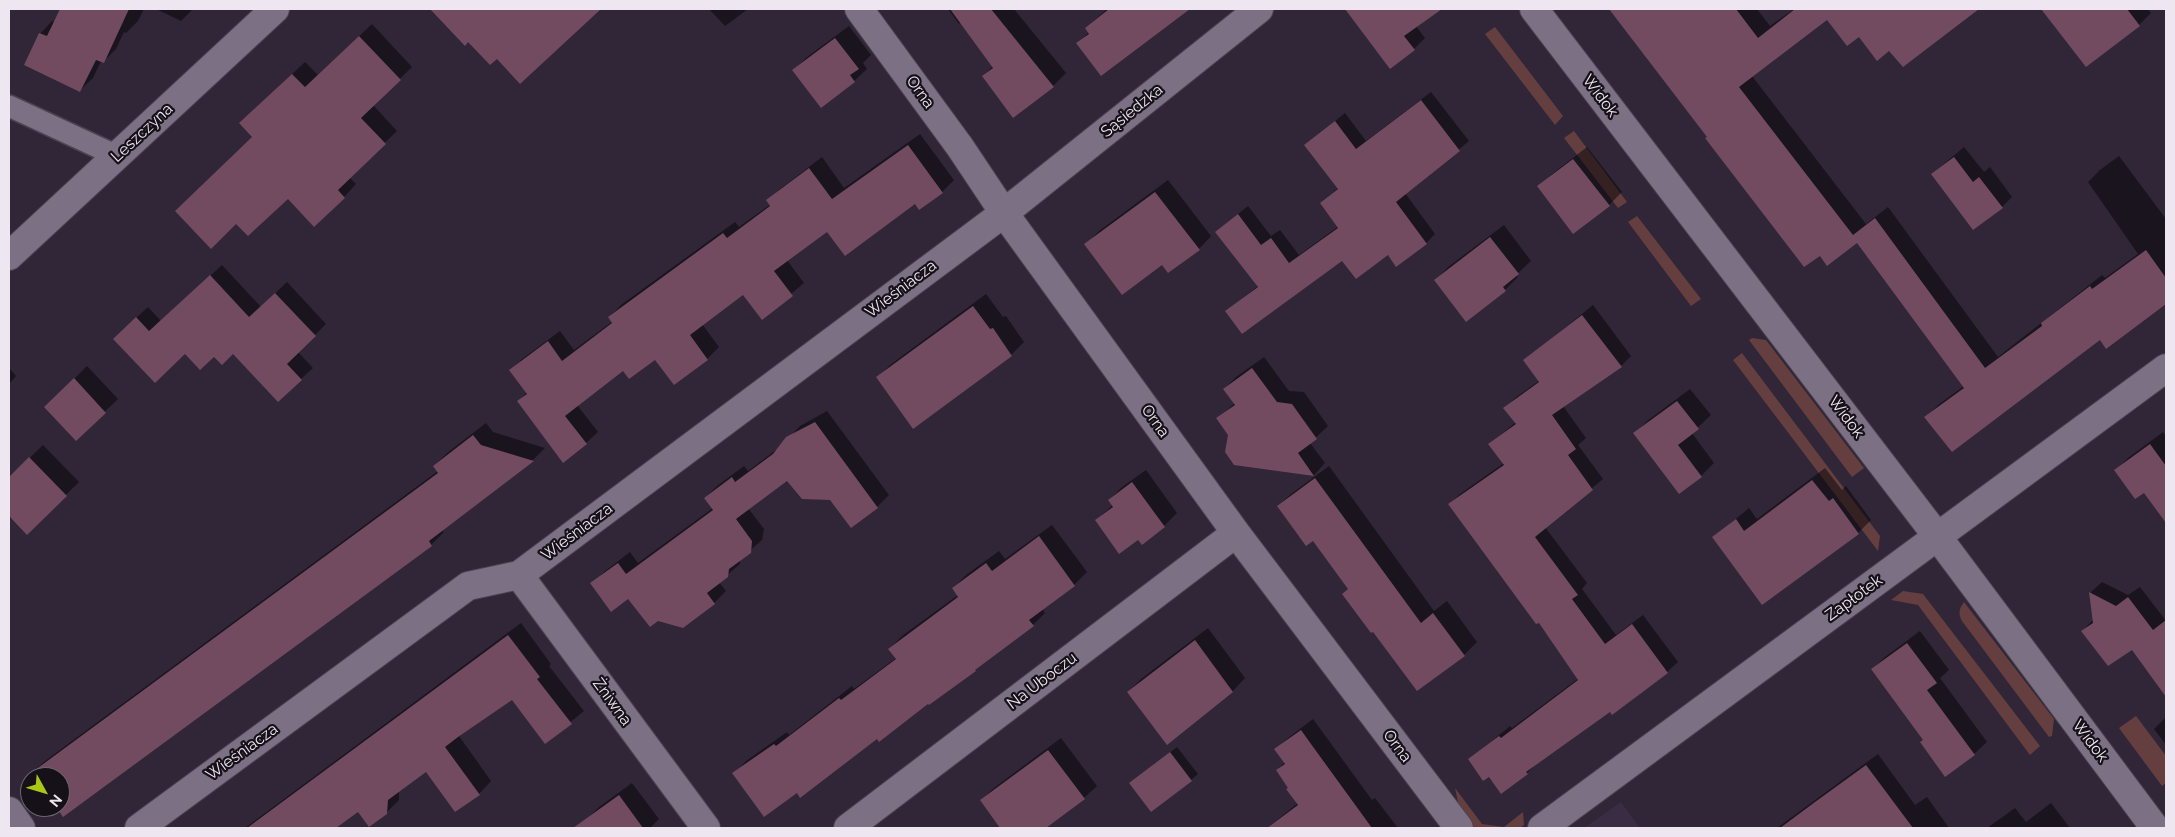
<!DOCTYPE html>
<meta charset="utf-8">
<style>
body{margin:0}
#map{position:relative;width:2175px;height:837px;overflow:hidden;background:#302637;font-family:Raleway,sans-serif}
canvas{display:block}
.frame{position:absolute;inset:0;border:10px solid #eee7f2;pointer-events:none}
.north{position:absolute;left:20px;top:767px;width:50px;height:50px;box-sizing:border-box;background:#161119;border:1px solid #6c6770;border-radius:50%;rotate:129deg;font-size:14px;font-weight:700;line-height:20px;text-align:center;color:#eee7f2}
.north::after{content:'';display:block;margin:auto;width:18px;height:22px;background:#aac716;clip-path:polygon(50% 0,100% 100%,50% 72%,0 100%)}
</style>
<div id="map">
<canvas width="2175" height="837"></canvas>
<div class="frame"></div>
<div class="north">N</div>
</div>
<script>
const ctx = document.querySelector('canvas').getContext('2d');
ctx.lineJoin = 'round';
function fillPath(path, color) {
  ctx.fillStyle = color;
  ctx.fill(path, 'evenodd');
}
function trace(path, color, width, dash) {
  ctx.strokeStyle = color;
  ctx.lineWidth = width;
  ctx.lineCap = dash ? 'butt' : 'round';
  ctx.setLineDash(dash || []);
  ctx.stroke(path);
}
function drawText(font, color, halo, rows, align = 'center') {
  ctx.font = font + ' Raleway,sans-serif';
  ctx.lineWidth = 4.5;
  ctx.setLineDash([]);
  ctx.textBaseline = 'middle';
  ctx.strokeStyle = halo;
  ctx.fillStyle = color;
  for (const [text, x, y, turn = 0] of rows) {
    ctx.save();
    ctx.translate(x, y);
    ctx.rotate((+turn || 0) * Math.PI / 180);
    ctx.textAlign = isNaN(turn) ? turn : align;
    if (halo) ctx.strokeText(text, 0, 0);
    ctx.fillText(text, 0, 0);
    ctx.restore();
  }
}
const built = new Path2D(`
 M1621,802L1640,828H1584Z`);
const green = new Path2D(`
 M1495,27L1563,116L1555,125L1485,34Z
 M1574,131L1627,202L1618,208L1564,138Z
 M1637,216L1701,299L1691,306L1628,222Z
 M1752,338L1766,340L1864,468L1852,477L1749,340Z
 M1742,353L1880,536L1878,551L1733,360Z
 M1903,591L1923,594L2040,746L2030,755L1918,605L1891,600Z
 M1964,602L2054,719L2052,736L2049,737L1962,621C1958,613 1959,609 1964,602Z
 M2136,716L2166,756V783L2162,786L2119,728Z
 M1455,788L1482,824L1504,827L1523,812L1524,825L1520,828H1475L1459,807Z`);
const shadow = new Path2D(`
 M61,9H144L138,21L126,33L124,32L116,49L103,62L101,61L93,78L80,90L40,34L52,21L55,22Z
 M156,9H193L181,21Z
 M432,9H598L520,82L497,57L468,40L465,44Z
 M709,9H748L725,26Z
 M948,9H1014L1066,73L1053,86L1013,116L983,76L993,66L961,22L959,24Z
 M1107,9H1179L1181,11L1078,43L1089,32L1086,28Z
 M1358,9H1440L1416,26L1425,38L1414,49L1352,15Z
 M1610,9H1757L1770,26L1794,9H1967L1969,12L1890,49L1859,36L1828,18L1752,76L1866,224L1888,207L1998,357L2102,275L2105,278L2138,254L2088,182L2100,170L2119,156L2166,219V302L2106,347L2100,338L1926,417L1938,405L1964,386L1857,241L1820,254L1708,137Z
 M2056,9H2148L2151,13L2139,25L2086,66L2049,16Z
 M372,24L412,67L373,105L397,131L349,177L356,184L344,197L253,137V111L305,62L318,75Z
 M849,26L871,55L863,63L867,69L854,81L794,70L807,57Z
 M1431,92L1469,141L1405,193L1435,234L1426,243L1388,254L1343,259L1227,311L1258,286L1216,232L1248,206L1271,236L1280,230L1299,255L1339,226L1321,203L1338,188L1306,145L1345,113L1366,141Z
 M920,134L954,180L942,192L920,208L916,202L828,230L787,260L804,283L762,318L743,294L702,324L719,347L707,359H656L623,369L577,405L598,432L586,443L519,401L527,392L511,370L522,359L560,331L574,350L613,321L609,317L621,305L735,222L739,227L771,204L768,200L780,189L822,157L844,188Z
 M1587,147L1622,192L1609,205L1539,187L1552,174Z
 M1964,147L1984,172L1990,167L2012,197L2002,207L1932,174Z
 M1168,180L1211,236L1199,249L1163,263L1086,244L1099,231Z
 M1504,225L1531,261L1516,275L1518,277L1505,290L1436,280L1448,267Z
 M222,265L261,307L287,282L326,324L298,352L313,368L278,400L233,353L214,355L185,352L125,328L148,307L161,321Z
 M986,294L1003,317L1006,316L1024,342L1011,355L913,428L878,377L890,365Z
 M1593,305L1631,356L1621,366L1563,406L1586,438L1578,445L1603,479L1545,527L1587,583L1582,589L1616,635L1643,615L1678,662L1667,672L1612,713L1610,710L1537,763L1527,773L1489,775L1469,760L1510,726L1512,728L1579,678L1539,621L1450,504L1460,494L1504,463L1490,444L1516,422L1505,408L1515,398L1540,380L1525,360Z
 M1264,357L1289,391L1304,392L1328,426L1310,443L1325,463L1314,475L1235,464L1229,434L1218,418L1235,403L1224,389L1236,377Z
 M87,366L118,399L76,439L46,407Z
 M9,368L16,376L9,384Z
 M1690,389L1711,415L1692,433L1714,463L1701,476L1635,434L1647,421Z
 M827,411L889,495L877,507L851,527L830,498L787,480L748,508L764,529L762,540L740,559V564L719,582L726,591L714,603L628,597L592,584L604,572L630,552L638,563L713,508L705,498L717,486L744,466L748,471L780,447L800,426Z
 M486,423L493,432L545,448L533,460L442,530L444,532L431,545L63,815L57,807H60V777H35L32,773L45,761L438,471L434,466L447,453Z
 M2163,432L2166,437V500L2156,507L2145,491L2116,470L2128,458Z
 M43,445L79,482L27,533L12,518L9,519V478Z
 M1329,466L1434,611L1447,601L1477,642L1464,655L1417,690L1349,588L1313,539L1278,506L1291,494Z
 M1825,468L1842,490L1846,486L1871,520L1858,533L1762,603L1713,538L1749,508L1757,519Z
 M1146,470L1177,513L1164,526L1096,520L1113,505L1109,500L1122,487Z
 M1052,525L1087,572L1074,585L1042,608L1045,613L1033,625L879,741L877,737L797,791L734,774L746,761L787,732L789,735L852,686L854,689L896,658L889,649L902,636L958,595L953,588L966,575L999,551L1005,559Z
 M2102,582L2128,595L2140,587L2166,621V695L2132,648L2082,631L2094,619L2090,593Z
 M521,623L551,664L549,666L584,711L546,742L512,698L459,736L491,781L479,794L426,771L399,790V800L386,813L358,810L334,828H245Z
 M1208,628L1245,678L1233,691L1167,743L1128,692L1141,679Z
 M1920,631L1949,670L1940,678L1987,742L1974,754L1924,740L1872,669L1885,657Z
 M2166,717V745L2154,729Z
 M1313,719L1372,800L1375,798L1398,828H1267L1298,803L1277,770L1285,762L1276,749L1288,738Z
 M1061,738L1097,786L1084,798L1044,828H1002L981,800L994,788Z
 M1177,747L1198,774L1191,780L1131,783Z
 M1878,754L1915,805L1927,797L1949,828H1777Z
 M632,783L659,819L650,828H592L586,820L599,807Z
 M2051,803L2070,828H1987L2015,808L2026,822Z`);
const building = new Path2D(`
 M60,9H129L104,63L96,60L80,92L24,65L39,33L47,36Z
 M430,9H601L520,84L497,59L490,65L468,42L465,46Z
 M950,9H991L1054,87L1013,118L982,76L993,68Z
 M1109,9H1190L1101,76L1076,43L1089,34L1085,28Z
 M1345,9H1442L1404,36L1415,50L1390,69Z
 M1609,9H1736L1758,38L1795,9H1979L1903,67L1889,51L1877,61L1859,37L1847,46L1827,20L1739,87L1853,235L1875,218L1985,368L2042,326L2041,323L2090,286L2092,289L2146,250L2166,278V304L2106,349L2100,340L1952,452L1924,417L1964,388L1857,243L1827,266L1820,256L1804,267L1705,138L1707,137Z
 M2041,9H2127L2140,26L2086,67Z
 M359,36L401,80L361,118L386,144L338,190L345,198L314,227L288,199L248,236L236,224L211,249L175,211L252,137L239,123L292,74L305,87Z
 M835,38L859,69L850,75L855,82L821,108L792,70Z
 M1421,100L1460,151L1396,202L1427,244L1396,267L1388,255L1356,279L1342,261L1242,334L1225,311L1258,287L1215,232L1238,214L1261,245L1271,238L1289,263L1338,228L1320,203L1338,189L1304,145L1335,121L1356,149Z
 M908,145L943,193L919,210L915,204L845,256L827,232L774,271L793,296L762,320L743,295L690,335L708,360L674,385L655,360L629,379L623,371L565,416L587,444L563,463L517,401L527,394L509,370L548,341L562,361L612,323L608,317L723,233L727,238L770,206L766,200L809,168L832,199Z
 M1954,157L1973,182L1979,177L2003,208L1973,230L1931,174Z
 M1573,159L1610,206L1573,234L1537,186Z
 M1155,192L1200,250L1168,273L1162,265L1122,295L1084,244Z
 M1490,237L1519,274L1503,287L1506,291L1466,322L1434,280Z
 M210,275L249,317L275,293L316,336L287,364L302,380L278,402L233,354L222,365L214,357L200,370L185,354L155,383L113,339L136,317L149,331Z
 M973,306L990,329L993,328L1012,356L913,429L876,377Z
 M1582,315L1622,367L1552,415L1576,449L1568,455L1593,490L1535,537L1578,595L1572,599L1605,644L1632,624L1668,673L1612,715L1610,712L1526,772L1528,774L1501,794L1489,777L1483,781L1468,759L1499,736L1501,738L1578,680L1539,623L1536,624L1448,504L1504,465L1488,444L1516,424L1503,408L1539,382L1523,360Z
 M1252,368L1277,402L1292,404L1317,439L1298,453L1314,476L1234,465L1225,452L1228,435L1216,418L1235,405L1223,389Z
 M74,378L106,413L76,441L44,407Z
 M1677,401L1699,429L1678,445L1702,477L1679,494L1633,433Z
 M815,422L878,508L851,528L830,500L802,499L787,481L736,519L752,541L751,553L729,569L728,577L707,593L715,604L683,628L658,621L650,627L628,599L611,612L590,583L618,563L626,574L713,510L704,498L732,477L735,482L773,454L786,437Z
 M473,435L481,445L534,461L429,541L432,546L63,817L56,807H60V777H34L31,773L438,473L433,466Z
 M2150,444L2166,466V523L2144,493L2135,499L2114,470Z
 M29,457L67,496L27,535L9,516V477Z
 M1315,478L1421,623L1433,613L1465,656L1417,691L1373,632L1371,633L1342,594L1348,589L1313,541L1306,546L1277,506Z
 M1812,480L1829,501L1833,498L1859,534L1762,605L1712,537L1736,519L1744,531Z
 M1132,482L1165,527L1142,545L1138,540L1119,554L1095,520L1113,507L1108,500Z
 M1039,536L1075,586L1029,620L1034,626L975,670L976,671L929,705L928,704L879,742L877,739L800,798L797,793L764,817L732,773L774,744L776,746L839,698L841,700L896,659L888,649L958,597L952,588L986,563L992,571Z
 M2089,592L2116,606L2128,597L2153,630L2166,620V697L2132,650L2108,666L2081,631L2093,623Z
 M508,635L540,677L537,679L572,724L545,744L512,700L458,737L445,747L480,795L455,812L426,772L388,800L387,814L369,827L358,812L336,828H247Z
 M1195,640L1233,692L1167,745L1127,692Z
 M1907,643L1937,683L1927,690L1975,755L1945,777L1920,742L1923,740L1871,669Z
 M1301,730L1311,744L1372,828H1267L1298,805L1286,789L1288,788L1276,770L1285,764L1274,749Z
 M1048,750L1085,799L1046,828H1000L980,800Z
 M1170,752L1192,781L1151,812L1129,783Z
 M1866,765L1913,828H1780L1815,802Z
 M619,795L643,828H573Z`);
const service = new Path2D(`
 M9,106L117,156`);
const minor = new Path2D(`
 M859,9L960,147L1004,213L1236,533L1459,828
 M9,256L275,9
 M519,575L706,828
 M9,811L21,828
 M139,828L468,586L519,575L1004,213L1259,9
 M848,828L1236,533
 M1542,828L2166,368`);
const tertiary = new Path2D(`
 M1534,9L1937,536L2155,828`);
const streetNames = [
 ["Orna",920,92,54],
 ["Widok",1600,96,53],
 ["Sąsiedzka",1132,111,-39],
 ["Leszczyna",142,133,-43],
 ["Wieśniacza",901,289,-37],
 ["Widok",1846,417,53],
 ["Orna",1155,421,54],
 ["Wieśniacza",577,532,-37],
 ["Zapłotek",1854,598,-36],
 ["Na Uboczu",1042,681,-37],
 ["Żniwna",612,702,54],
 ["Widok",2090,741,53],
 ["Orna",1397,746,53],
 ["Wieśniacza",242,752,-36]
];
fillPath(built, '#3a2d43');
fillPath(green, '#653f40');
fillPath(shadow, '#0007');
fillPath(building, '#724b61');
trace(service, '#4b4351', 24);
trace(minor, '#4b4351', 30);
trace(tertiary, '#4b4351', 30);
trace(service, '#7c7184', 21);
trace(minor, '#7c7184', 28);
trace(tertiary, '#7c7184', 28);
drawText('16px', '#eee7f2', '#161119', streetNames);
</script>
